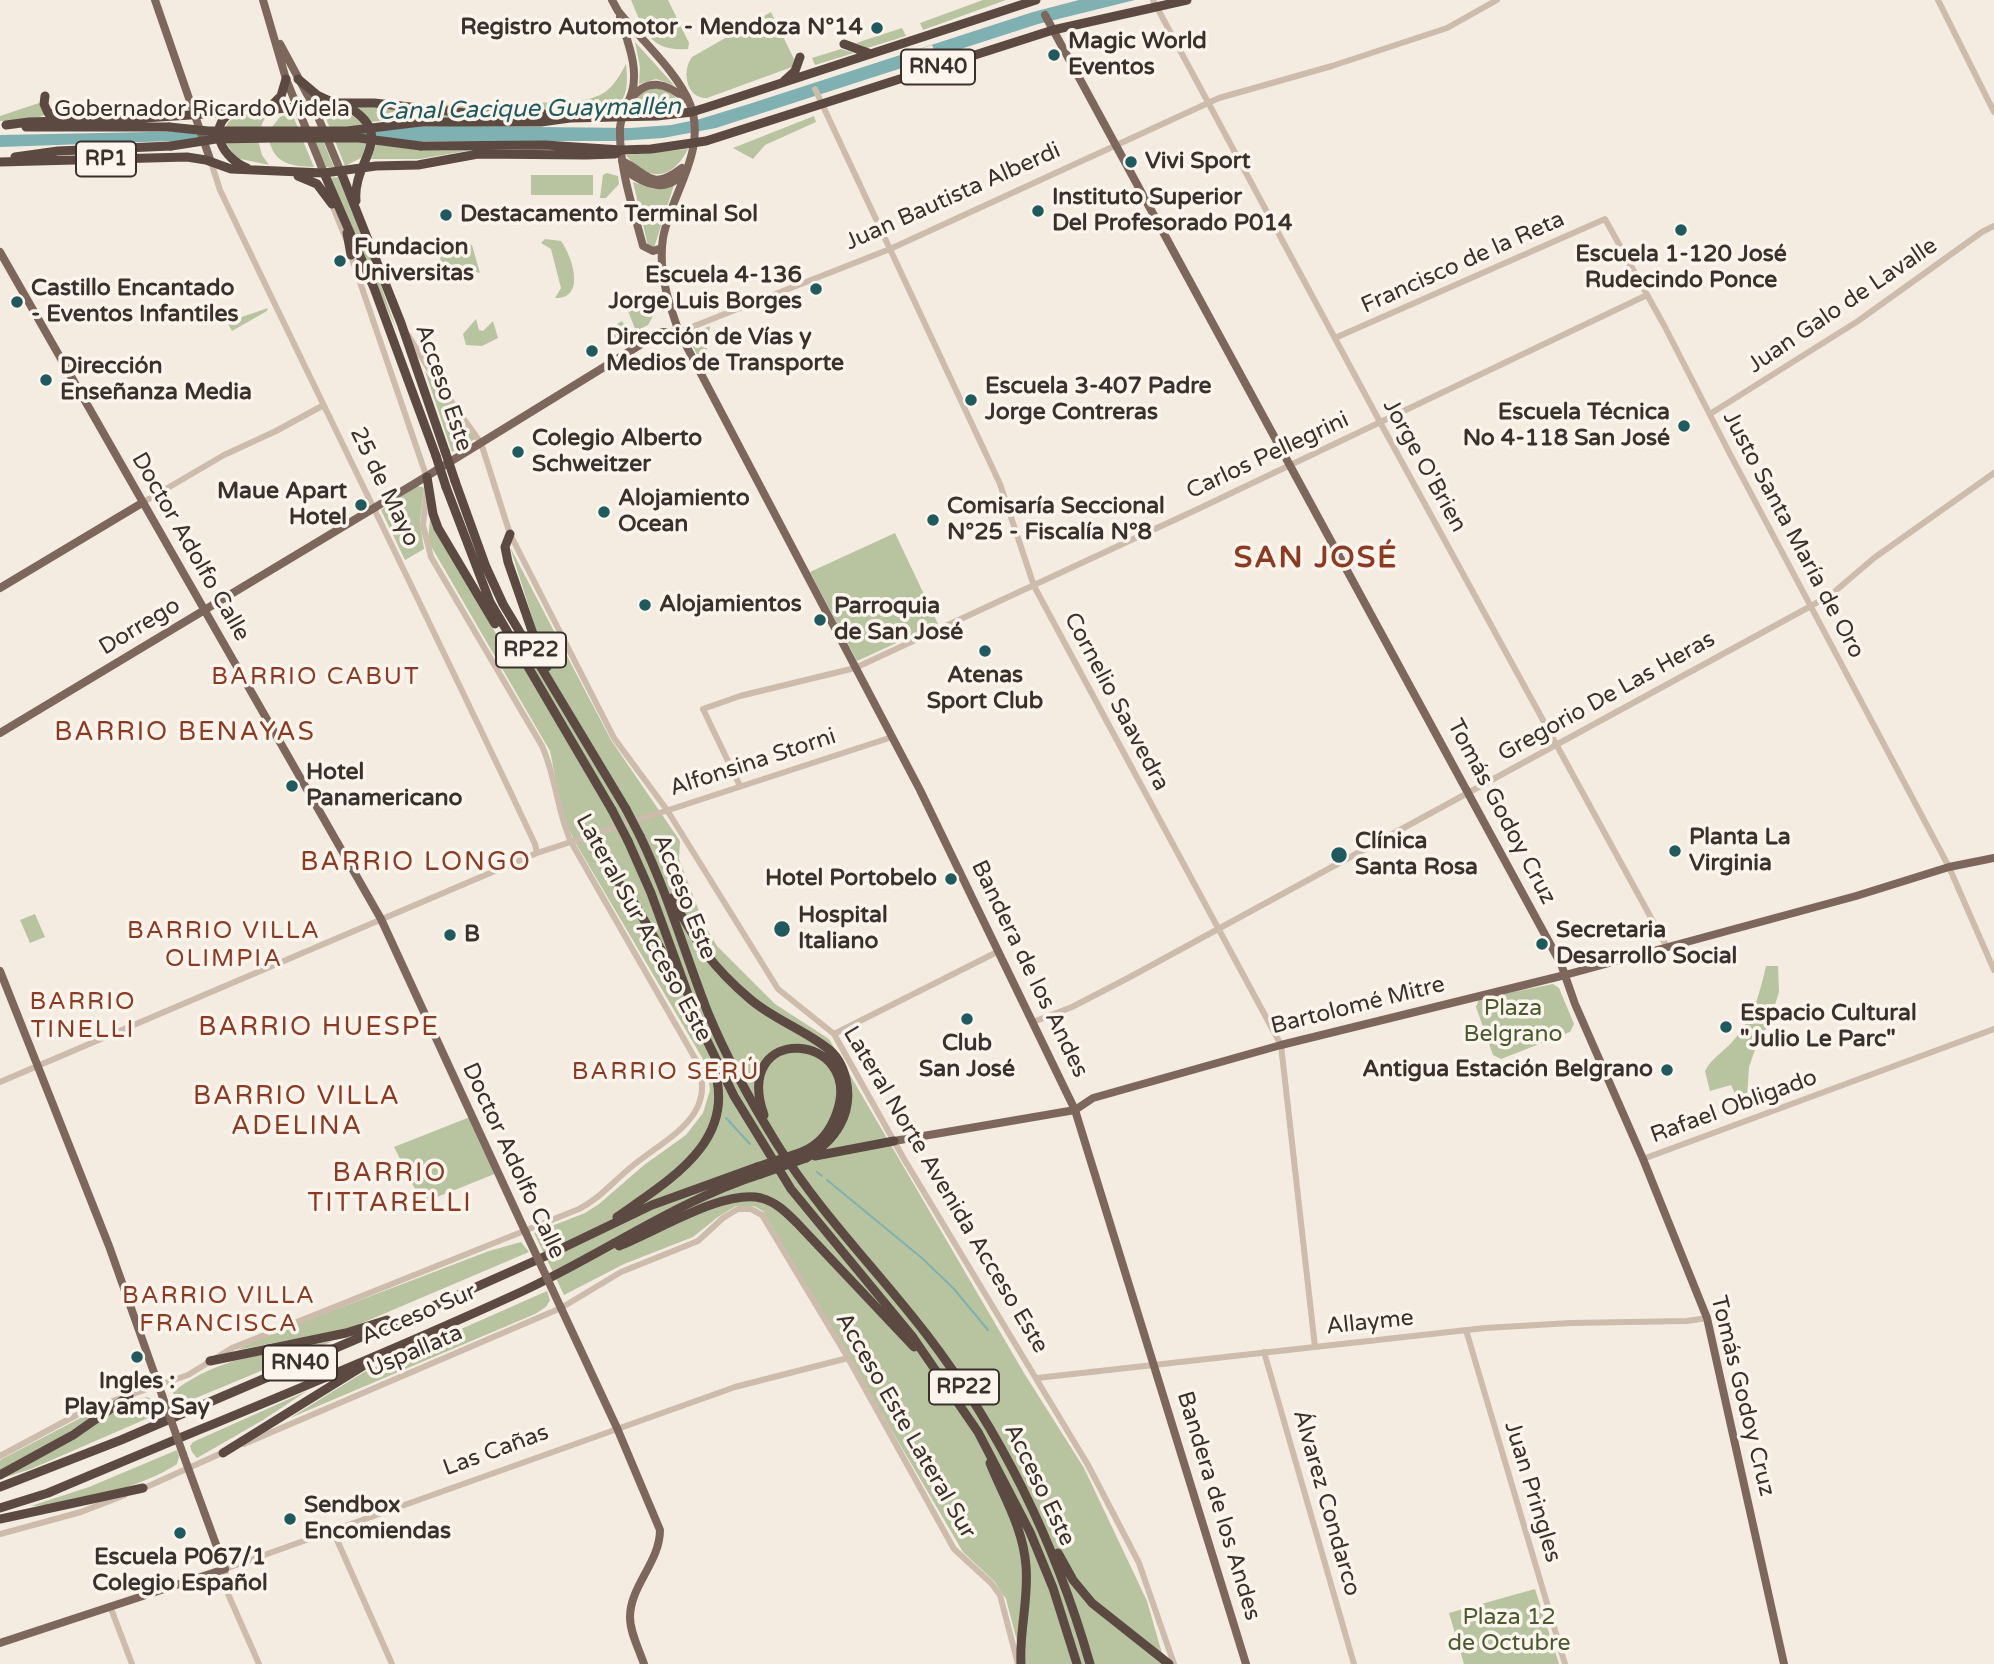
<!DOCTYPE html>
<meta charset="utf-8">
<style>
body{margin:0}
canvas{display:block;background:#f4ebe1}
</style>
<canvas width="1994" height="1664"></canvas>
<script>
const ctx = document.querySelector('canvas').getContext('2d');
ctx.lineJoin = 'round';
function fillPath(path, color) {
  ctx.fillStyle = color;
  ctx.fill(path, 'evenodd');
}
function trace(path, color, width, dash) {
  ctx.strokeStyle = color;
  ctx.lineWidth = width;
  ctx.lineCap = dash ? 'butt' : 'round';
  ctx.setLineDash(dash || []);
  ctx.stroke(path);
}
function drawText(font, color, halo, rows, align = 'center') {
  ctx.font = font + ' "Varela Round",sans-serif';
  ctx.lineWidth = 7;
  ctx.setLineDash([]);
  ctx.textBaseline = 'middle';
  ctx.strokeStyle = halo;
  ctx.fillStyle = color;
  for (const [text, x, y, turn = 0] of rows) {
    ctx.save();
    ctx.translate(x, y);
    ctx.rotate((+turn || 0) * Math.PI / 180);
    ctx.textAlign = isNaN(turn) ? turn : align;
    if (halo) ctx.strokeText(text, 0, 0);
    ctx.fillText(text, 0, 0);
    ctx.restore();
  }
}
const green = new Path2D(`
 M631,0H668L689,43L688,49C649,52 644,30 631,0Z
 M983,0H1006L923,30L920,23Z
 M771,12L794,59L792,67L707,98C687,99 681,72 692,57Z
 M902,28L906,36L867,48L856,43Z
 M635,42L674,85L656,79L639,84L640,67Z
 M841,49L854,53L815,65L812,58Z
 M626,64C628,84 629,103 607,110L458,109L441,105L573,102C604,97 611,92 626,64Z
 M655,88L671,92L682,106L629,110C633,96 642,91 655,88Z
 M39,103L44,115L32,120L0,121V116Z
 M357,107L416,109L461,118H399L372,122Z
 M325,108C342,110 356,114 365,128H330L324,114Z
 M267,113L260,129H225C231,111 251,114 267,113Z
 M292,113L298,128H271L280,117Z
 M814,116L816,122L765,145L753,159L733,148Z
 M258,140L262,155L269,165L236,158L225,141Z
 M269,140L303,141L314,167C292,166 275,165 269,140Z
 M314,141H323L334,167H325Z
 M335,141H368L361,158L345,166Z
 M376,144L413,149H478L420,159H371Z
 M688,149C673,180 647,183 626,155Z
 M607,173L618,176L619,184L606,198H600L603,175Z
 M531,175H593V195H531Z
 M338,177L376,272L397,331L329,178Z
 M633,182L654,189L674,185L654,248L648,246Z
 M545,239L561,241C572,256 587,299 555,298L561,288L551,249L541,243Z
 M449,242H464L472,245L480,273L466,269L464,275L465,280C443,277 431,260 449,242Z
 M634,307L652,310L653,316L648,325L636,331L628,311Z
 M268,308L267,311L232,331L227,322Z
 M476,319L479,330L483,331L493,321L498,338L482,346L466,345L463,334Z
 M622,321L630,335L614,344L606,331Z
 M710,326L704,368L687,335Z
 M425,371L475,439L452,452Z
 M417,486L423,487L424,489L420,522L424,549L405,560L381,510Z
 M430,519L510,658L539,639L510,547L611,740L680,841L679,859L704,924L717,946L775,1004L829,1039L1024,1373L1084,1468L1147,1601L1165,1664H1023L1006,1599L994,1581L963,1552L763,1211L754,1206H736L718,1217L693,1237L624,1264L564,1295L534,1233L585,1213L599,1204L644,1165L686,1135L703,1113L710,1090L707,1066L575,842L563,817L550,751L428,541Z
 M895,533L938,624L857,661L810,572Z
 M35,914L45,937L30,943L20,920Z
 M1766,966H1778L1779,992L1769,1024L1758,1041L1749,1067L1747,1097L1738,1100L1731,1085L1710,1091L1705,1071C1711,1059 1723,1052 1732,1042C1753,1019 1759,996 1766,966Z
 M1553,984L1559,988L1574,1024L1570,1032L1501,1059L1493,1055L1476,1007L1479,999Z
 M470,1117L497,1173L422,1203L394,1147Z
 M521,1242L529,1252L348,1329L237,1350L258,1339L489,1251Z
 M547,1291L550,1300L546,1307L535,1314L290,1418L364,1372Z
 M333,1341L179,1405L173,1392C218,1356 278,1351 333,1341Z
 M307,1391L263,1420L197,1458L192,1452L190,1446L193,1442Z
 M147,1397L158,1402L162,1412L31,1469L3,1478L128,1402Z
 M109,1406L42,1449L0,1470V1460L90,1413Z
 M177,1450L179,1457L177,1464C146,1486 69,1506 31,1506L89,1487Z
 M1535,1589L1559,1664H1464L1449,1613Z`);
const water = new Path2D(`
 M1079,0H1135L1038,24L716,128L663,138L617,141H171L0,147V135L452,126L630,128L671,125L700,119L749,104L1033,12Z`);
const pier = new Path2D(`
 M932,45L937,57L917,64L911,52Z`);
const stream = new Path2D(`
 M726,1118L750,1144
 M817,1172L822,1176
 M827,1180L923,1259L954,1289L988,1330`);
const minor = new Path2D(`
 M1153,0L1380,422L1667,947
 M1938,0L1994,112
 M815,89L1000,484L1034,586L1281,1045L1315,1347
 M211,162L220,190C324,408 432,625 535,844L537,853
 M331,202L346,239
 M350,253L427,478
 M679,332L890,249L1219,98L1332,66L1447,28L1497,0
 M408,335L435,379L481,443L510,534L614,738L667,810L778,989L834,1034L904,1159L1088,1465L1139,1563L1174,1664
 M1335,338L1605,219L1665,327L1730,454L1949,867L1994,970
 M1710,414L1858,321L1982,232L1994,226
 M142,503L224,455L276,431L322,406
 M740,786L703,709L740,696L855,668L1198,509L1647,295
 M1033,1022L1072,1007L1130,977L1811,606L1833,593L1874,558L1994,473
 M834,1034L999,951
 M0,1082L537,853L892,737
 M1643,1159L1994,1029
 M1466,1330L1565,1664
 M1264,1352L1354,1664
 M1037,1378L1485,1328L1571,1323L1687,1321L1707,1318
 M244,1444L561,1308L621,1272L698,1241L723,1218L738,1209H751L762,1215L848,1358L954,1549L991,1583L1000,1595L1018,1664
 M0,1456L86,1410L188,1375L232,1348L579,1209C599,1199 613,1182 630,1168C665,1138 721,1117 696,1060L571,842C557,811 556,777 542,746L431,557L423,525L427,489
 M142,1489L224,1452
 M333,1531L392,1664
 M0,1534L81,1512L125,1495
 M110,1606L132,1664
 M259,1664L228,1594L225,1569L735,1387L848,1358`);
const major = new Path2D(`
 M155,0L211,162
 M263,0L286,79L324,173
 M612,0L618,11C640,39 677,71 690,104C708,151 671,193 663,238C658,271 668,301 679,332L920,790L1075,1110L1246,1664
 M1045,15L1561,964L1575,1004L1643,1159L1707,1318L1784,1664
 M620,17C627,41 639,67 632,92C628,105 621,115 620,128C619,168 633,208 643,246L653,251L662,248
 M280,44L313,105L341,172
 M631,99C647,77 667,83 685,99
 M622,161C647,172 650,193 682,168
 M624,169C644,185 668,195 685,170
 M0,252L381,919L525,1231
 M0,588L142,503
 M0,733L414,484L661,332H679
 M0,971L109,1246L162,1395
 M894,1141L1075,1110L1093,1098L1281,1045L1565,975L1856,896L1949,867L1994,858
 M561,1308L617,1428L660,1530C660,1562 630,1586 630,1617C630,1633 639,1649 644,1664
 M0,1643L225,1569L183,1454`);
const highway = new Path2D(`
 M844,44L871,54
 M298,79L317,95L332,102
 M784,81L795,71L800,57
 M45,96L44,104L48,113L63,115
 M345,105C400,136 352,159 356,201
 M268,109L281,96L286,79
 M232,112C205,128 224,159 247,168
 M421,122H541L570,118
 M6,125L29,122L129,119L266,110L336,103H374L465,113L544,114L571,118L657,116L692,112L708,107L1036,0
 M26,127H169
 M421,146L545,145L621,150L651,149L706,141L1053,30L1187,0
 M15,157L58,151L171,146
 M0,162L187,157L206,160L231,169L324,173L376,166L418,165L478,154L586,155L615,154L621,150
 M341,172L401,323L445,451
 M324,173L374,288L436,456
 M298,176L317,184L332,204
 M347,233L351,255
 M427,477L433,514L438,528L495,624
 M455,481L486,567L503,604L626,809
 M446,487L490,602L612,810
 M510,534L505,547L508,562L539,651L547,667
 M589,836L594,849L636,906L678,979
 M640,836C668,894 685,954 708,1013C727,1059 751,1102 777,1144C820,1213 877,1270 927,1335C1002,1433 1056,1545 1090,1664
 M628,841L651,893L698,1022L734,1096L791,1189L912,1336L978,1432L1030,1532L1053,1588L1077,1664
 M672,898C695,941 712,967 750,999C773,1019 803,1029 827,1048C837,1055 843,1067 846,1079C854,1114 835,1141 806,1158
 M764,1115C731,1021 864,1032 837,1112C831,1130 819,1145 802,1152
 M815,1156L894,1141
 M617,1217C671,1179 741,1139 712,1063
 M619,1246C656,1232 723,1189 761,1198C776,1202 786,1212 797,1223L914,1347
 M210,1361L346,1333L387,1320
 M223,1453L368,1363
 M990,1463C1004,1498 1023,1527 1026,1566C1029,1599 1019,1631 1021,1664
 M0,1475L73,1435L129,1396
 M0,1487L121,1440L429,1308L548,1255L652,1205L757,1167
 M0,1508L48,1493C206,1426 366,1363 523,1291C603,1254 676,1201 761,1174
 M0,1519L143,1488
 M1058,1553L1073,1580L1092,1603L1169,1664`);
const majorBridge = new Path2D(`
 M525,1231L561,1308
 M162,1395L183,1454`);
const highwayBridge = new Path2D(`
 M169,127L208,131H347L421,122
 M171,146L216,139L274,138H359L421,146
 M445,451L455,481
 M436,456L446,487
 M626,809L640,836
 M612,810L628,841
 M757,1167L802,1152
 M761,1174L806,1158`);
const markers = [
 [877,28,7,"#1f5a5e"],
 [1054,55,7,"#1f5a5e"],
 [1131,162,7,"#1f5a5e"],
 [1038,211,7,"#1f5a5e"],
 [446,215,7,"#1f5a5e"],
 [1681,230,7,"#1f5a5e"],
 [340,261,7,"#1f5a5e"],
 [816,289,7,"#1f5a5e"],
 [17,302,7,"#1f5a5e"],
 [592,351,7,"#1f5a5e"],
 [46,380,7,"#1f5a5e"],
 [971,400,7,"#1f5a5e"],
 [1684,426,7,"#1f5a5e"],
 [518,452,7,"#1f5a5e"],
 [361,505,7,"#1f5a5e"],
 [604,512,7,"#1f5a5e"],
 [933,520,7,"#1f5a5e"],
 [645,605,7,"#1f5a5e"],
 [820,620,7,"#1f5a5e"],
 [985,651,7,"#1f5a5e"],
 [292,786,7,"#1f5a5e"],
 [1675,851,7,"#1f5a5e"],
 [1339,855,9,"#1f5a5e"],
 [951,879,7,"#1f5a5e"],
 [782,929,9,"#1f5a5e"],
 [450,935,7,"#1f5a5e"],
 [1542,944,7,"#1f5a5e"],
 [967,1019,7,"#1f5a5e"],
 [1726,1027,7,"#1f5a5e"],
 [1667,1070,7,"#1f5a5e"],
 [137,1357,7,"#1f5a5e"],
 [290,1519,7,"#1f5a5e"],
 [180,1533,7,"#1f5a5e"]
];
const shields = [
 [938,67,74],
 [106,159,60],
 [531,650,70],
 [300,1363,74],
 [964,1387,70]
];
const shieldNames = [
 ["RN40",938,67],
 ["RP1",106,159],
 ["RP22",531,650],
 ["RN40",300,1363],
 ["RP22",964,1387]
];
const poiNames = [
 ["Registro Automotor - Mendoza N°14",863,28,"right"],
 ["Magic World",1068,42],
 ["Eventos",1068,68],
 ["Vivi Sport",1145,162],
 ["Instituto Superior",1052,198],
 ["Del Profesorado P014",1052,224],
 ["Destacamento Terminal Sol",460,215],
 ["Fundacion",354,248],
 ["Universitas",354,274],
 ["Escuela 1-120 José",1681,255,"center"],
 ["Rudecindo Ponce",1681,281,"center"],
 ["Escuela 4-136",802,276,"right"],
 ["Jorge Luis Borges",802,302,"right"],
 ["Castillo Encantado",31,289],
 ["- Eventos Infantiles",31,315],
 ["Dirección de Vías y",606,338],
 ["Medios de Transporte",606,364],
 ["Dirección",60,367],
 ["Enseñanza Media",60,393],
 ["Escuela 3-407 Padre",985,387],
 ["Jorge Contreras",985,413],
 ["Escuela Técnica",1670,413,"right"],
 ["No 4-118 San José",1670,439,"right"],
 ["Colegio Alberto",532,439],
 ["Schweitzer",532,465],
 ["Maue Apart",347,492,"right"],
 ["Hotel",347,518,"right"],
 ["Alojamiento",618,499],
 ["Ocean",618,525],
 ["Comisaría Seccional",947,507],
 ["N°25 - Fiscalía N°8",947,533],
 ["Alojamientos",659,605],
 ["Parroquia",834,607],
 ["de San José",834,633],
 ["Atenas",985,676,"center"],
 ["Sport Club",985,702,"center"],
 ["Hotel",306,773],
 ["Panamericano",306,799],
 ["Planta La",1689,838],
 ["Virginia",1689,864],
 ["Clínica",1355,842],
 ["Santa Rosa",1355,868],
 ["Hotel Portobelo",937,879,"right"],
 ["Hospital",798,916],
 ["Italiano",798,942],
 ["Secretaria",1556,931],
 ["Desarrollo Social",1556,957],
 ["B",464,935],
 ["Espacio Cultural",1740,1014],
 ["\"Julio Le Parc\"",1740,1040],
 ["Club",967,1044,"center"],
 ["San José",967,1070,"center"],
 ["Antigua Estación Belgrano",1653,1070,"right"],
 ["Ingles :",137,1382,"center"],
 ["Play amp Say",137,1408,"center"],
 ["Sendbox",304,1506],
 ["Encomiendas",304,1532],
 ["Escuela P067/1",180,1558,"center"],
 ["Colegio Español",180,1584,"center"]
];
const streetNames = [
 ["Gobernador Ricardo Videla",202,110],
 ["Juan Bautista Alberdi",953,197,-24],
 ["Francisco de la Reta",1463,263,-24],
 ["Juan Galo de Lavalle",1843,306,-34],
 ["Acceso Este",443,388,71],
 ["Carlos Pellegrini",1268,456,-25],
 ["Jorge O'Brien",1424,466,61],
 ["25 de Mayo",384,487,64],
 ["Justo Santa María de Oro",1793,535,62],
 ["Doctor Adolfo Calle",190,547,60],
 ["Dorrego",140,627,-31],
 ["Gregorio De Las Heras",1607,697,-29],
 ["Cornelio Saavedra",1116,702,62],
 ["Alfonsina Storni",753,763,-18],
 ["Tomás Godoy Cruz",1501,812,62],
 ["Acceso Este",684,897,68],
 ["Lateral Sur Acceso Este",643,928,61],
 ["Bandera de los Andes",1029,969,64],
 ["Bartolomé Mitre",1358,1006,-14],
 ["Rafael Obligado",1734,1107,-20],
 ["Doctor Adolfo Calle",513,1161,65],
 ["Lateral Norte Avenida Acceso Este",945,1190,59],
 ["Acceso Sur",419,1315,-23],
 ["Allayme",1370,1323,-6],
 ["Uspallata",415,1352,-23],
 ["Tomás Godoy Cruz",1742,1396,76],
 ["Acceso Este Lateral Sur",905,1426,60],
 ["Las Cañas",496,1451,-20],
 ["Acceso Este",1039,1485,64],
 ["Juan Pringles",1532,1492,73],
 ["Álvarez Condarco",1326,1503,74],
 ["Bandera de los Andes",1218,1506,73]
];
const parkNames = [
 ["Plaza",1513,1009],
 ["Belgrano",1513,1035],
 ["Plaza 12",1509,1618],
 ["de Octubre",1509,1644]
];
const waterNames = [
 ["Canal Cacique Guaymallén",529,110,-1]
];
const neighbourhoodNames = [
 ["BARRIO CABUT",316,678],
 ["BARRIO VILLA",224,932],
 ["OLIMPIA",224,960],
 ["BARRIO",83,1003],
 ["TINELLI",83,1031],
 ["BARRIO SERÚ",666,1073],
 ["BARRIO VILLA",219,1297],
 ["FRANCISCA",219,1325]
];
const quarterNames = [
 ["BARRIO BENAYAS",185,733],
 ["BARRIO LONGO",416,863],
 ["BARRIO HUESPE",319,1028],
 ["BARRIO VILLA",297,1097],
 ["ADELINA",297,1127],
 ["BARRIO",390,1174],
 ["TITTARELLI",390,1204]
];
const districtNames = [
 ["SAN JOSÉ",1316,559]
];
fillPath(green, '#b8c4a0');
fillPath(water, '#7fb0b2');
fillPath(pier, '#f4ebe1');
trace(stream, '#7fb0b2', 2);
trace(minor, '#cdbbac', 6);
trace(major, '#7d675c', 8);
trace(highway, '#5c4a42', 9);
trace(majorBridge, '#7d675c', 8);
trace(highwayBridge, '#5c4a42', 9);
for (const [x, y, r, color] of markers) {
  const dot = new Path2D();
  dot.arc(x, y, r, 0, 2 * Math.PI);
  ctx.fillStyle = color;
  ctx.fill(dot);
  trace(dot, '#fbf5ee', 2.5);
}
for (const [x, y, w] of shields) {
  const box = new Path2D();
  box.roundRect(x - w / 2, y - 17.5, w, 35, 5);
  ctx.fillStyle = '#fbf5ee';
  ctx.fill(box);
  trace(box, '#3b302b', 2);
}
drawText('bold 21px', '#3b302b', null, shieldNames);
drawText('bold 23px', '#3b302b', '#fbf5ee', poiNames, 'left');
drawText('23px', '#3b302b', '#fbf5ee', streetNames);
drawText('23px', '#4a5a2e', '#fbf5ee', parkNames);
drawText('italic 24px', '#1f5a5e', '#fbf5ee', waterNames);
ctx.letterSpacing = '2px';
drawText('24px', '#8c3b22', '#fbf5ee', neighbourhoodNames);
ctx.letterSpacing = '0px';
ctx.letterSpacing = '2px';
drawText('26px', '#8c3b22', '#fbf5ee', quarterNames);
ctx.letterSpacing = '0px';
ctx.letterSpacing = '2px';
drawText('bold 30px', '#8c3b22', '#fbf5ee', districtNames);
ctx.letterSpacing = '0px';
</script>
